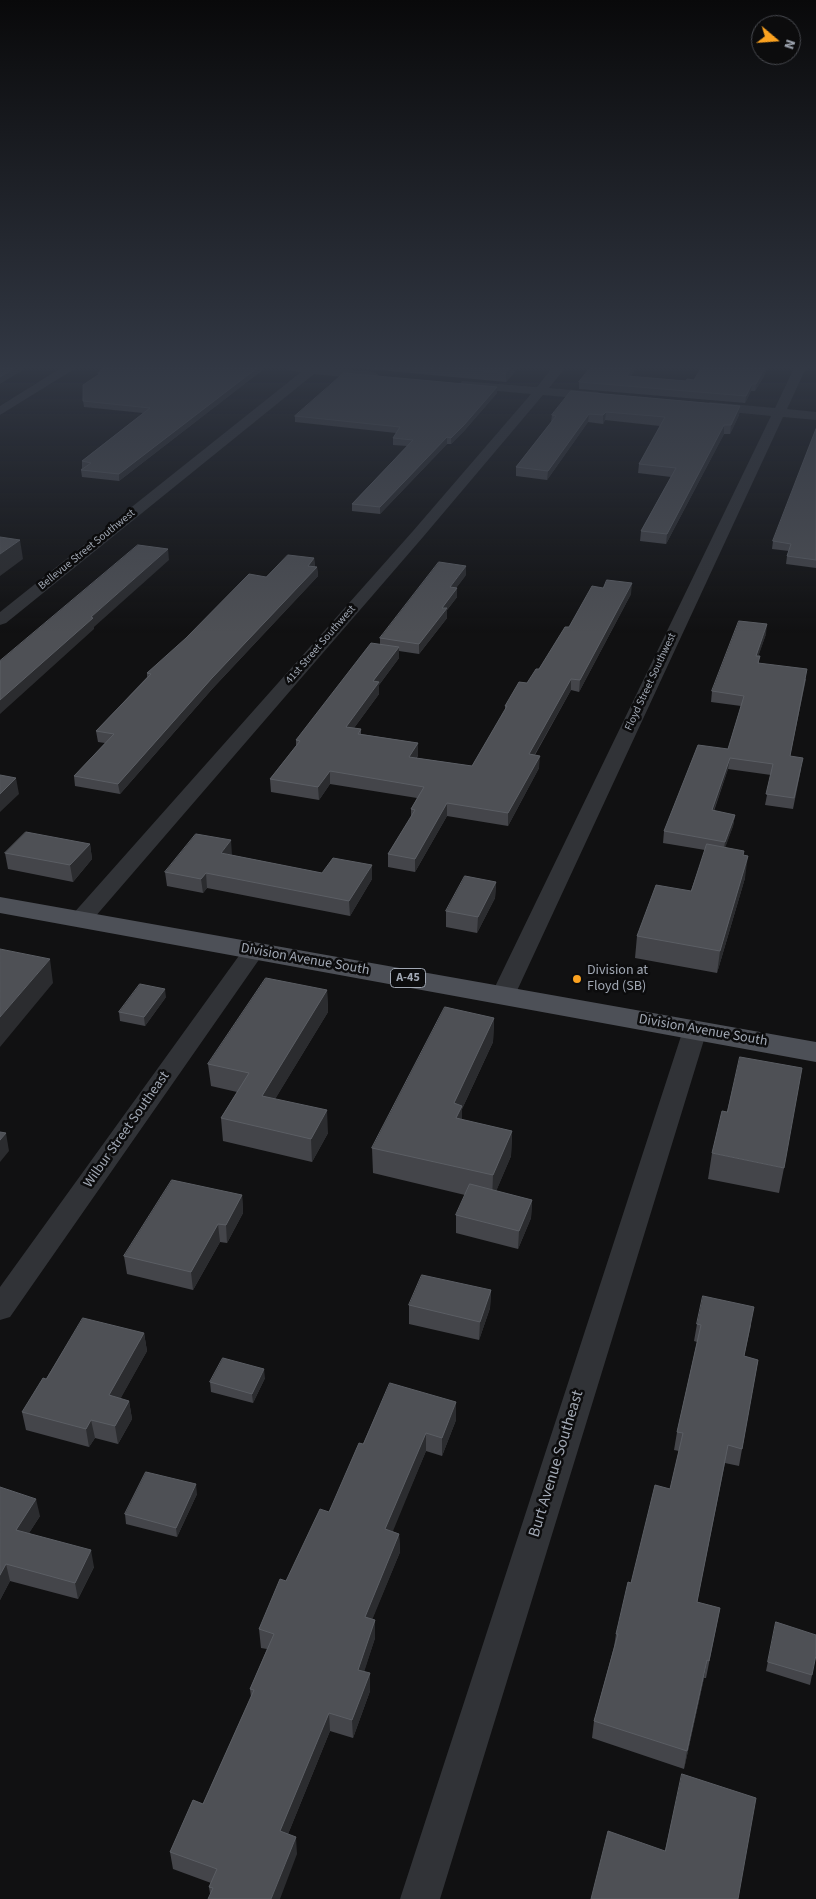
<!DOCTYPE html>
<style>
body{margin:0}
#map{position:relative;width:816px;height:1899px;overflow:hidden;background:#111112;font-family:"Source Sans 3",sans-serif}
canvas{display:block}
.north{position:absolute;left:751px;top:15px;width:50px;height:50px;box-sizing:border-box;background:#0c0c0d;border:1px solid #484a50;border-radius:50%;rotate:108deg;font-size:14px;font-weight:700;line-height:20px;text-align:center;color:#a1a8b4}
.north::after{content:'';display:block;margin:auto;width:18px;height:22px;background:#fba220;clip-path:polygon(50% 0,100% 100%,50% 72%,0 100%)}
</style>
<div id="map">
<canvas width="816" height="1899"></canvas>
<div class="north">N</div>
</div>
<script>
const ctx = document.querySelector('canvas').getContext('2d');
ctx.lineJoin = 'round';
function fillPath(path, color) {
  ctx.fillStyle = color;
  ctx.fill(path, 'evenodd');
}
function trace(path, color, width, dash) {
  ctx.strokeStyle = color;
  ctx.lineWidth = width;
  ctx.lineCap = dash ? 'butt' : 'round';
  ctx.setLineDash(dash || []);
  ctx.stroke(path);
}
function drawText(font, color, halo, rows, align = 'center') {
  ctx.font = font + ' "Source Sans 3",sans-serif';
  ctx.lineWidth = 5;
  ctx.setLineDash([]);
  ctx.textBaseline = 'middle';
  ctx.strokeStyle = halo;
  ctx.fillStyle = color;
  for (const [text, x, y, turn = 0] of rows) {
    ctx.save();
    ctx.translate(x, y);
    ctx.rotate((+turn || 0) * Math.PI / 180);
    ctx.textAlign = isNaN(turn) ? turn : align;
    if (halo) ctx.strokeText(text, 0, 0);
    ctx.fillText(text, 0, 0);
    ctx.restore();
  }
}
const minor = new Path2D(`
 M61,368H76L0,415V406Z
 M285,368H332L374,372L380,376L374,380L314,374L6,623L0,625V612L301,372L287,370Z
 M552,368H565L549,388L598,392L604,396L598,400L543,395L423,537L88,925L80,927L72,925L69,920L72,915L413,531L531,394L466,388L462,387L460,384L462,381L537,387Z
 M794,368H806L787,409L816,412V420L783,417L515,995L511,1000L503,1002L495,1000L491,995L771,416L710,410L704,406L710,402L775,408Z
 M254,944L262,946L265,951L10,1317L0,1320V1287L246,946Z
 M695,1022L703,1025L707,1030L440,1899H400L683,1030L687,1025Z`);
const primary = new Path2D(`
 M0,897L816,1042V1062L0,913Z`);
const wall = new Path2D(`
 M265,368L119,481L82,477L81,470L82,468V461L143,413L84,407L83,401L98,375V373Z
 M358,368H518L506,382Z
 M590,368H636L631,376L686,381L694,380L701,368H767L763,378L755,391H751L745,403L579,389V382Z
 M497,387V393L464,431L451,444H447L380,514L352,511V504L407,446L393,445V438L396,433L295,422V416Z
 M571,391L740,406L739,415L730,434H724L666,544L640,541L641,531L671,477L638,473L639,464L660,426L605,420L603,424L588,422L547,480L516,476V467L551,422L552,415Z
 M816,429V568L786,564L787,556L789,551L772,549L773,541Z
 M314,558L315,567H317L318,576L213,688L120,794L75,786L74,776L105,743L98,742L96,731L147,677V673L266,577Z
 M466,575L456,588L457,597L447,610V618L419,654L399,651V658L379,685V694L354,728L361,729V734L418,743V755L417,758L472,766L505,710V706L527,683L539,669L569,627L631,594L579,692L571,690L535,755L539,768L508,826L447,816L415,872L388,867V854L411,817V809L417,798L330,784L319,800L271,792L270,779L296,746V740L380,644V638Z
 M766,634L758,656L759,663L806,679L790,756L801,769L793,809L765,805L771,775L728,769L714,811L735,815L733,826L725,847L744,855L745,878L717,973L635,958L637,936L691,891L705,850L663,843L664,831L728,749L741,706L711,702L712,691Z
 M90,844L92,859L73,882L8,869L5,853Z
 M231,855L322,873L372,879L350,916L207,888L203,893L167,886L165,872Z
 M496,882L495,898L477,933L446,927V911Z
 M327,990L328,1012L275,1099L328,1133L312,1162L223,1141L221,1118L237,1092L211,1086L208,1064Z
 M166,997L145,1026L120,1021L119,1012Z
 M494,1018L493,1042L462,1109V1120L512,1131L511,1156L496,1191L532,1200L531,1218L518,1249L456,1233V1215L465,1195L373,1173L372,1148Z
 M712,1153L784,1168L779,1193L708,1179Z
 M242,1195L243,1213L227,1243L220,1242L193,1290L127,1274L124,1256Z
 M491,1290L490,1308L479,1340L409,1324V1305Z
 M697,1324L751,1325L744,1356L758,1360L739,1466L725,1463L697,1602L720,1608L706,1678H704L684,1769L592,1738L594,1721L614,1647L616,1634L631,1583L670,1489L679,1451L674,1450L677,1432L697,1342L694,1341Z
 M144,1333L147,1351L120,1399L129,1401L132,1419L118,1444L95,1438L89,1447L26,1430L22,1412Z
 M265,1378L253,1403L211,1392L210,1382Z
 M456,1420L442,1456L426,1451L392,1531L399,1534L400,1552L372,1619L375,1620V1638L364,1671L370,1691L353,1738L330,1731L288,1834L297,1854L210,1894L209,1887L211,1883L173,1869L170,1852L203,1804L251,1697L250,1689L267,1649L261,1648L259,1629L286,1581L329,1512L363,1444Z
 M0,1487L40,1516L29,1533L94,1567L78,1599L10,1581L0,1600Z
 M197,1494L177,1537L126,1524L125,1514Z
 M776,1622L812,1675L810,1685L766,1671Z`);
const shadedWall = new Path2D(`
 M15,368H26L0,384V377Z
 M257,368H265L119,481V474Z
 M511,368H518L506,382V373Z
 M632,368H636L626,383L627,376Z
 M765,368H767L763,378L755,391L756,384Z
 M752,384L751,391L745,403L746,396Z
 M497,387V393L464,431L451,444V438Z
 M740,406L739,415L730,434L731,425Z
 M606,412L605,420L603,424V415Z
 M589,414L588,422L547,480L548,471Z
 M724,425V434L666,544L667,534Z
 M447,437V444L380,514V507Z
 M20,540L23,559L0,576V554Z
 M168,549L169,560L94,627V629L0,714V700L91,617Z
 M314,558L315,567L308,566Z
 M466,566V575L450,596V587Z
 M317,567L318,576L213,688L120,794L118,784L212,678Z
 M632,583L631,594L579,692L580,680Z
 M457,588V597L447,610V618L419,654V644L442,608Z
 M767,624L766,634L755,666L756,656Z
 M399,647V658L379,685V694L346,739V727L373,681Z
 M571,679V690L528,766L529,754Z
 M418,743V755L409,769V757Z
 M540,756L539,768L508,826V813Z
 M730,758L728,769L710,821L712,810Z
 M330,771V784L319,800L318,787Z
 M16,778L19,794L0,812V794Z
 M447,803V816L415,872V859Z
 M735,815L733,826L723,854L725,842Z
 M231,840L232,855L221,853Z
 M90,844L92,859L73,882L70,865Z
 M748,856L745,878L717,973L720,951Z
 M372,865V879L350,916L349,901Z
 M206,873L207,888L203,893L201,879Z
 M496,882L495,898L477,933L478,917Z
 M50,959L53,983L0,1047V1017Z
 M165,989L166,997L145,1026L144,1017Z
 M327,990L328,1012L263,1119L262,1096Z
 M494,1018L493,1042L462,1109V1131L456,1121L454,1103Z
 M327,1110L328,1133L312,1162L311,1139Z
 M512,1131L511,1156L492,1201L493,1175Z
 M6,1133L9,1151L0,1162V1140Z
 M242,1195L243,1213L227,1243L226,1225Z
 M532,1200L531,1218L518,1249L519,1231Z
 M218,1224L220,1242L193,1290L191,1272Z
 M491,1290L490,1308L479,1340L480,1322Z
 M144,1333L147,1351L112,1414L109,1395Z
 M264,1369L265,1378L253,1403L252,1394Z
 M129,1401L132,1419L118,1444L115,1426Z
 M456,1402V1420L442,1456V1438Z
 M91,1420L95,1438L89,1447L86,1429Z
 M426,1433V1451L386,1548L385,1529Z
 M196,1484L197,1494L177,1537L176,1528Z
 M36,1499L40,1516L20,1547L16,1530Z
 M399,1534L400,1552L366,1635L365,1617Z
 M91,1550L94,1567L78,1599L75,1583Z
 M6,1564L10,1581L0,1600V1575Z
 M375,1620V1638L359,1688L358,1670Z
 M707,1660L704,1678L684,1769L687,1751Z
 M370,1673V1691L353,1738L352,1720Z
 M329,1713L330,1731L282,1849L280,1831Z
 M296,1837L297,1854L280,1899H271Z`);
const building = new Path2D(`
 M0,368H15L0,377Z
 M105,368H257L119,474L81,470L91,463L82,461L150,408L83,401V385L101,373H98Z
 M453,368H511L506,373Z
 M590,368H632L627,376L686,381L687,379L694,380L701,368H765L756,384H752L746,396L579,382Z
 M344,373L497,387L464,425L451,438L447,437L380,507L352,504L413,440L393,438L400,427L295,416Z
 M571,391L740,406L731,425H724L667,534L641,531L676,468L639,464L665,417L606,412L603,415L589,414L548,471L516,467L556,416L552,415Z
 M816,429V560L787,556L791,544L773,541Z
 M0,537L20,540L0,554Z
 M138,545L168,549L91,617L93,618L0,700V661Z
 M288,555L314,558L308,566L317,567L212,678L118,784L74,776L114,734L96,731L151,674L147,673L186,638L249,574L266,577Z
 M439,562L466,566L450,587L457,588L442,608H447L419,644L380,638Z
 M607,580L632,583L580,680L571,679L529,754L540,756L508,813L447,803L415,859L388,854L415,810L411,809L424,787L330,771L318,787L270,779L300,741L296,740L371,643L399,647L373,681L379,682L346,727L361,729L358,734L418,743L409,757L472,766L507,706H505L519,682L527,683L536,669H539L565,627H569L592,586L603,588Z
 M739,621L767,624L756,656H760L758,663L807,669L790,756L803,758L794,798L766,794L773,764L730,758L712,810L735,815L725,842L664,831L698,745L728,749L744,696L712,691Z
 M0,775L16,778L0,794Z
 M26,832L90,844L70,865L5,853Z
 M196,834L231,840L221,853L322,873L333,858L372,865L349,901L206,873L201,879L165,872Z
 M707,844L744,851L743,855L748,856L720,951L637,936L656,885L691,891Z
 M465,876L496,882L478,917L446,911Z
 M0,949L50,959L0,1017Z
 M266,978L327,990L262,1096L327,1110L311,1139L221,1118L249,1073L208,1064Z
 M140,984L165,989L144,1017L119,1012Z
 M445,1007L494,1018L454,1103L462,1106L456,1118L512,1131L493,1175L372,1148Z
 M740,1057L802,1068L784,1168L712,1153L722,1111L727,1112Z
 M0,1132L6,1133L0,1140Z
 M172,1180L242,1195L226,1225L218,1224L191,1272L124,1256Z
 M470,1184L532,1200L519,1231L456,1215Z
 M422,1275L491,1290L480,1322L409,1305Z
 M703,1296L754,1307L744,1356L758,1360L742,1449L728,1445L697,1602L720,1608L709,1661L707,1660L687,1751L594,1721L618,1634H616L628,1582L631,1583L655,1485L670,1489L683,1433L677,1432L701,1325L697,1324Z
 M83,1318L144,1333L109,1395L129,1401L115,1426L91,1420L86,1429L22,1412L43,1378L46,1379Z
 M223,1358L264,1369L252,1394L210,1382Z
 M390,1383L456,1402L442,1438L426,1433L385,1529L399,1534L365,1617L375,1620L358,1670L370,1673L352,1720L329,1713L280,1831L296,1837L271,1899H208L213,1888L209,1887L217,1869L170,1852L193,1800L203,1804L254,1690L250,1689L274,1634L259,1629L280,1579L286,1581L320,1509L329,1512L359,1443L363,1444Z
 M146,1472L196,1484L176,1528L125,1514Z
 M0,1487L36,1499L16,1530L91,1550L75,1583L6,1564L0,1575Z
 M776,1622L816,1635V1655L812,1675L768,1662Z
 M682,1774L756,1798L738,1899H591L608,1831L665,1851Z`);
const markers = [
 [577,979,5,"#fba220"]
];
const farStreetnames = [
 ["Bellevue Street Southwest",87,550,-39],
 ["41st Street Southwest",321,645,-49],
 ["Floyd Street Southwest",651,682,-65]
];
const shields = [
 [408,978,35]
];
const shieldNames = [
 ["A-45",408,978]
];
const streetNames = [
 ["Division Avenue South",305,960,10],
 ["Division Avenue South",703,1031,10],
 ["Wilbur Street Southeast",127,1130,-55]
];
const poiNames = [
 ["Division at",587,971],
 ["Floyd (SB)",587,987]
];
const nearStreetnames = [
 ["Burt Avenue Southeast",557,1464,-73]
];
fillPath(minor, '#313337');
fillPath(primary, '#4d5057');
fillPath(wall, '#44454a');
fillPath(shadedWall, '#2b2c2f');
fillPath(building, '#4e5055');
trace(building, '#5b5e64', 1);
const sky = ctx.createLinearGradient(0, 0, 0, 634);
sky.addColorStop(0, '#09090a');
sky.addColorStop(0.58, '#323844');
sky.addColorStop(1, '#32384400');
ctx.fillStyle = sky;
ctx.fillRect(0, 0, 816, 634);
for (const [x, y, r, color] of markers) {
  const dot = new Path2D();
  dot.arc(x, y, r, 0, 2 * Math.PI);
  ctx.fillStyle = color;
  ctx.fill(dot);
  trace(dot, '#0c0c0d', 2);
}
drawText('11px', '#a1a8b4', '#0c0c0d', farStreetnames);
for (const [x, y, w] of shields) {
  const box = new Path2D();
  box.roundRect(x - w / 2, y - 9.5, w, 19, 4);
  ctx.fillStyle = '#0c0c0d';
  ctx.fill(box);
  trace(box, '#a1a8b4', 1);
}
drawText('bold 12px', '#a1a8b4', null, shieldNames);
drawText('14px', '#a1a8b4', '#0c0c0d', streetNames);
drawText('14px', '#a1a8b4', '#0c0c0d', poiNames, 'left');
drawText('16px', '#a1a8b4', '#0c0c0d', nearStreetnames);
</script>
